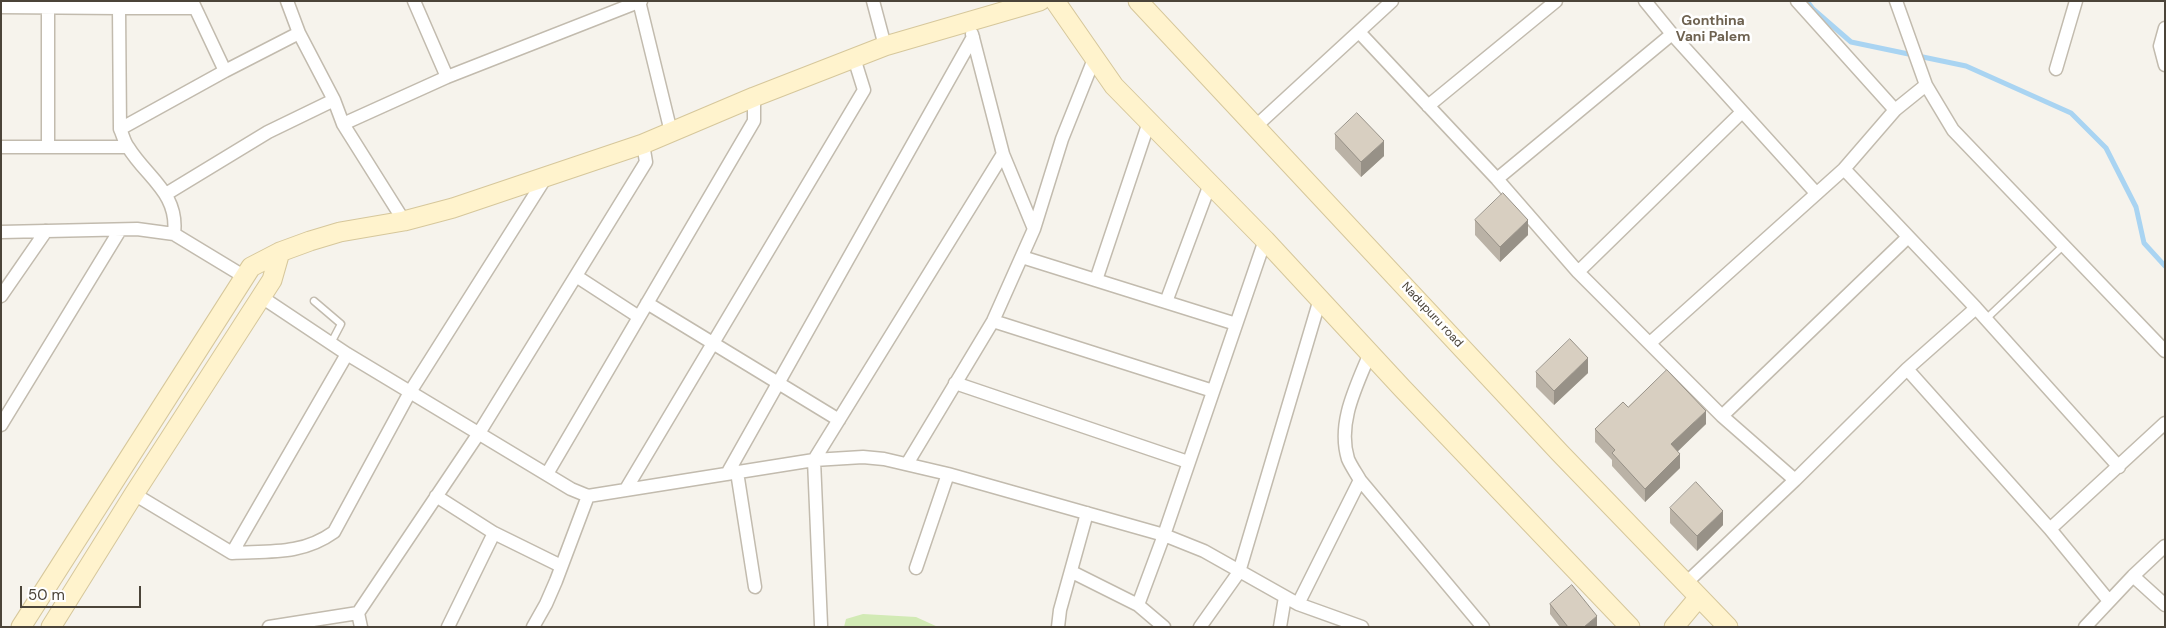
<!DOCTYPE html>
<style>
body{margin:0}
#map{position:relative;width:2166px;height:628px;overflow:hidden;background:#f6f3ec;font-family:"DM Sans",sans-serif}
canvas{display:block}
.frame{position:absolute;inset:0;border:2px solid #4b4439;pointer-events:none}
.scale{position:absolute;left:20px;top:586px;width:121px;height:22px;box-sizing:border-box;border:2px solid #4b4439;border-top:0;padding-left:6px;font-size:15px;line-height:18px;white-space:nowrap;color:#4b4439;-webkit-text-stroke:4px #fff;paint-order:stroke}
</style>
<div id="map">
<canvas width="2166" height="628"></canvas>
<div class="frame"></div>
<div class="scale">50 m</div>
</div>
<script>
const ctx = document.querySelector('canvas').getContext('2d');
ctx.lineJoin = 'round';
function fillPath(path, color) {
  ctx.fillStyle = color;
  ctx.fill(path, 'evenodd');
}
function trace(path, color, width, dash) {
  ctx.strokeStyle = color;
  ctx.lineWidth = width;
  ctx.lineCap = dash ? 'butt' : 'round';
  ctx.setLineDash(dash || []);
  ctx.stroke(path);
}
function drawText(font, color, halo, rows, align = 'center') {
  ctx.font = font + ' "DM Sans",sans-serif';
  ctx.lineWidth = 5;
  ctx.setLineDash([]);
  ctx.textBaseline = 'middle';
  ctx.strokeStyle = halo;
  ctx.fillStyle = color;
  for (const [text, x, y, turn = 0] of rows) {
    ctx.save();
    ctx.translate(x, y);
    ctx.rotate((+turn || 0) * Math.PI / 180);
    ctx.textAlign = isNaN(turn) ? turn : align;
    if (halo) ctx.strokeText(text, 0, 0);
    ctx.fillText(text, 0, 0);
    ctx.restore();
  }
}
const green = new Path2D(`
 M863,614L916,617L938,627H844L846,619Z`);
const stream = new Path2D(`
 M1807,1L1813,9L1851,42L1966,66L2071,113L2106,148L2136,207L2144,243L2165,266`);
const lane = new Path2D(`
 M314,301L341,324L331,343
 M1986,319L2063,246`);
const street = new Path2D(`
 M192,1L225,71
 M287,1L299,33L334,100L343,124L404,221
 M414,1L447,77
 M639,1L671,132
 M873,1L885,46
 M1797,1L1895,110
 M1896,1L1926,85L1953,130L2165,351
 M1,7L119,8L120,129C123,135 124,142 128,147C147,178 179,193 174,234
 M119,8H195
 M2165,28L2160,46L2165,65
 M1359,32L1497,179L1578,272L1722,416L1795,480
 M972,34L1003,154L1034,229
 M1672,34L1816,193
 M2056,69L2076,1
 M1428,106L1556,1
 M343,124L447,77L641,1
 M1255,127L1392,1
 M120,129L225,71L299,33
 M1,147H127
 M48,147V6
 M1844,169L1976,308L2119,467
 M1497,179L1672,34L1645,1
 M166,194L268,132L334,100
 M1,232L137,229L174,234L245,277
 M1022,257L1236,324
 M1578,272L1742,112
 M576,276L639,317
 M1096,280L1149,122
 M1,296L46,231
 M260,296L347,354L571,489L588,496L814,460L863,457L884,459L948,474L1164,535L1204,551L1298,604L1362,627
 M1166,302L1210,184
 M647,303L839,420
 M993,321L1213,391
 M1650,343L1844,169L1895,110L1926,85
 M1370,353C1356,387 1337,423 1348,459C1351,466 1356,473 1360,480L1483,627
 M1907,369L2050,529L2109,601
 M955,383L1188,462
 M1722,416L1908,237
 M1,425L120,230
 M907,464L993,321L1034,229L1062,139L1094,59
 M737,472L755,587
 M547,474L754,121V97
 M727,474L973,37
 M626,489L864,90L854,58
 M134,494L232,553L347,354
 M436,496L494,533L448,627
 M2050,529L2165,423
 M494,533L561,566
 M232,553C270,551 302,555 334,532L410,392L546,177
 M916,568L948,474
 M1072,572L1138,605L1164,627
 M2133,576L2165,605
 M1686,583L1795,480L1907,369L1976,308
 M1298,604L1360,480
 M1138,605L1164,535L1265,240
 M358,613L361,627
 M821,625L814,460L1003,154
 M269,627L358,613L479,433L646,162L643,144
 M533,627L546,604L556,581L588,496
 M1058,627L1060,610L1087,513
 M1200,627L1239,572L1320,299
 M1280,627L1285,597
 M2085,627L2133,576L2165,546`);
const secondary = new Path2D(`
 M1055,1L1114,86L1265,240L1402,388L1630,627
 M1138,1L1560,453L1728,627
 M21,627L251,267L280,252L310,241L340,232L404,221L453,208L643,144L754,97L885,46L1040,1
 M51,627L134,494L272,280L280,252
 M1674,627L1699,597`);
const wall = new Path2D(`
 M1335,134L1384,156L1361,177L1335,149Z
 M1475,220L1528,235L1500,262L1475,235Z
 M1536,372L1588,373L1554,405L1536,387Z
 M1628,407L1706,424L1677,451L1680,468L1645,502L1612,466V460L1595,442V429Z
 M1670,508L1723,525L1697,551L1670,523Z
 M1550,604L1597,626L1596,627H1560L1550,614Z`);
const shadedWall = new Path2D(`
 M1384,141V156L1361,177V162Z
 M1528,220V235L1500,262V247Z
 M1588,358V373L1554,405V391Z
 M1706,411V424L1671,458V444Z
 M1680,454V468L1645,502V489Z
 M1723,511V525L1697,551V536Z
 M1597,616V626L1596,627H1584Z`);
const building = new Path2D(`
 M1357,113L1384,141L1361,162L1335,134Z
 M1503,193L1528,220L1500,247L1475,220Z
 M1570,339L1588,358L1554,391L1536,372Z
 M1667,370L1706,411L1671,444L1680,454L1645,489L1612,453L1615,450L1595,429L1623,402L1628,407Z
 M1696,482L1723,511L1697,536L1670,508Z
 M1572,585L1597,616L1584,627H1568L1550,604Z`);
const streetNames = [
 ["Nadupuru road",1432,315,47]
];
const neighbourhoodNames = [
 ["Gonthina",1713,21],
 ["Vani Palem",1713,37]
];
fillPath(green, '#d2eab5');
trace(stream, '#a9d4f2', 5);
trace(lane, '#c2bbae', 9);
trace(street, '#c2bbae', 15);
trace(secondary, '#d6c79b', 21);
trace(lane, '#fff', 6);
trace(street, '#fff', 12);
trace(secondary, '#fff3cd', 19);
fillPath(wall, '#bab2a6');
fillPath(shadedWall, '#979187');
fillPath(building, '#d8cfc1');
trace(building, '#979187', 1);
drawText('12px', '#4b4439', '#fff', streetNames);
drawText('bold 14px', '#6e6250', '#fff', neighbourhoodNames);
</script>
